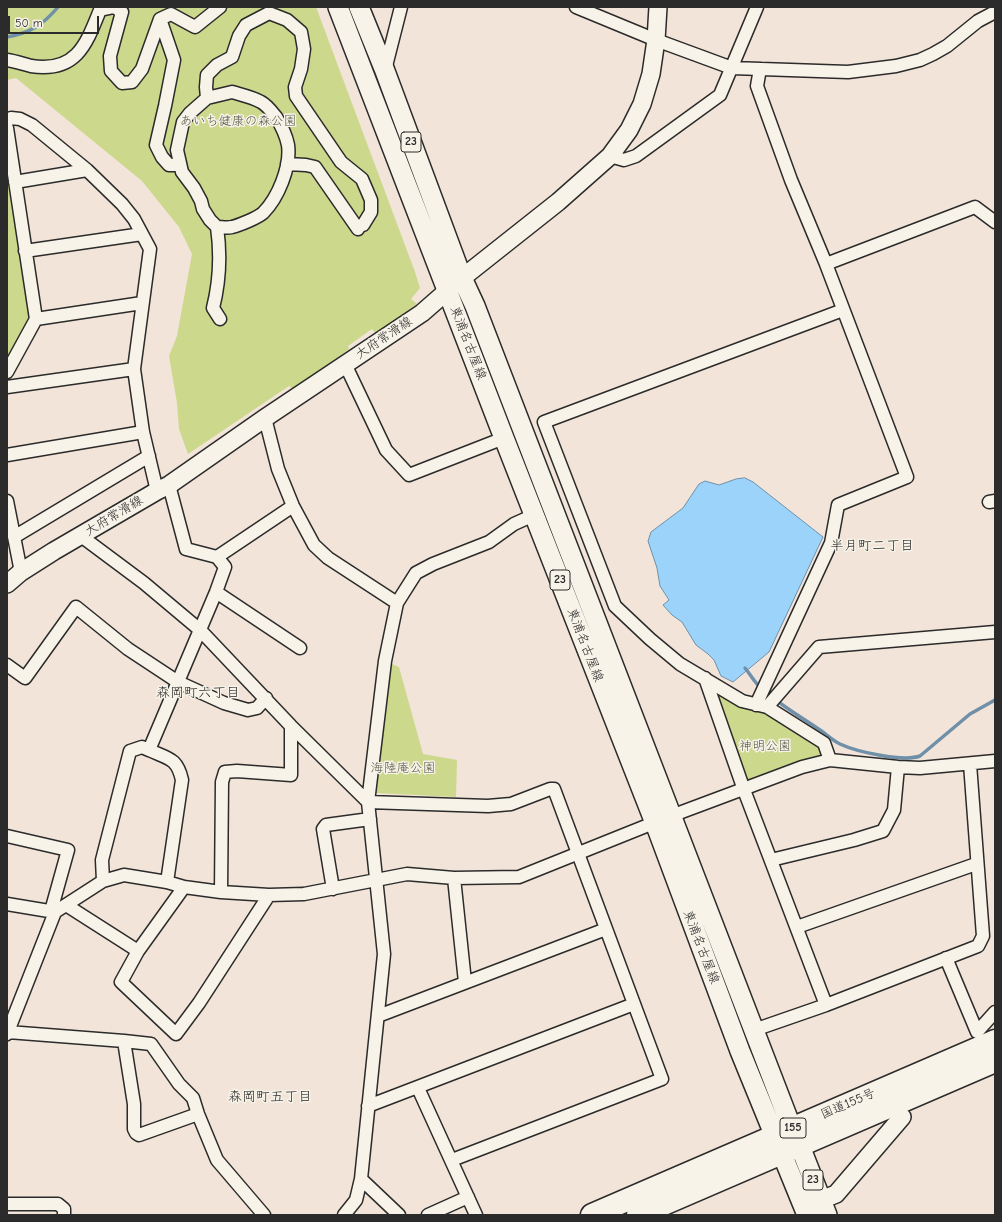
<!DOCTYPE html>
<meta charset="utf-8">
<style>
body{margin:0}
#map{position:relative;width:1002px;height:1222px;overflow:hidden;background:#f2e4d8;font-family:"Comic Neue",sans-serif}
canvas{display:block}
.frame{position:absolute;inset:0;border:8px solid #2b2b2b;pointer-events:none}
.scale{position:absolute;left:8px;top:16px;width:91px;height:18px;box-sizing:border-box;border:2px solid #2b2b2b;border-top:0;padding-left:5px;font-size:12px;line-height:14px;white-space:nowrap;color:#2b2b2b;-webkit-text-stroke:3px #f7f3e8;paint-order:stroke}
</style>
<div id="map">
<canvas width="1002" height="1222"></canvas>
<div class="frame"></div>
<div class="scale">50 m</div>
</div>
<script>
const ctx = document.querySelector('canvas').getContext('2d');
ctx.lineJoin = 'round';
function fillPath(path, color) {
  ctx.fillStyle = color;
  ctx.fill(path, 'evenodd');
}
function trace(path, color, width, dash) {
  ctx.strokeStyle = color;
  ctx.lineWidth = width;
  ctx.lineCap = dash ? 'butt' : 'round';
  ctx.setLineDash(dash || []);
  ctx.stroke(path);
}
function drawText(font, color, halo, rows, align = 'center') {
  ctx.font = font + ' "Comic Neue","Klee One",sans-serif';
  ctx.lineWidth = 3;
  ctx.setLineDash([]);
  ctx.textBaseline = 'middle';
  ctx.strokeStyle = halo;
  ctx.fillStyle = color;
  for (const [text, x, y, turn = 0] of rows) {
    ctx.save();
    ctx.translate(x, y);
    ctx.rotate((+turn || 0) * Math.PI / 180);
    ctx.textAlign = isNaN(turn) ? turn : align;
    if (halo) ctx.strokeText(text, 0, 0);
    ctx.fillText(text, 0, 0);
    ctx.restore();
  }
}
const green = new Path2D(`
 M7,7H316L415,272L420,288L411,299L417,304L376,334L372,329L348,346L349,349L294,390L289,386L188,454L179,429L177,403L169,356L177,336L192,254L179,227L142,181L16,78L7,80Z
 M7,166L36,319L7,372Z
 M385,661L399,667L423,754L457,760L456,797L376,793Z
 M705,678L824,743L830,760L744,790Z`);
const water = new Path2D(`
 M745,478L753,482L823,537L769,652L733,682L721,676L714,660L708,654L696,645L682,622L672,615L663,605L669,600L660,586L657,568L648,541L651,532L683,508L699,484L705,481L719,485L736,479Z`);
const stream = new Path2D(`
 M7,37C30,33 43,25 58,7
 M745,668C750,674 753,680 758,685C775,702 798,715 817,728C825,733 832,740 840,744C857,752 903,762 920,756L970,714L995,700`);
const street = new Path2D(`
 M576,7L656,40L732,68L848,72L896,66L920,60L933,54L947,46L978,21L995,12
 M160,19L174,60L165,106L156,145L162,157L169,165H180
 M7,60C15,61 23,64 31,66C76,73 86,45 100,10L114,7L122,12L110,56L111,71L122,83L132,82L142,69L160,19L171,14L195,27L220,7
 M385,70L401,7
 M232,92C242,95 252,97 261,102C267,105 272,112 276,117C281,125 286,135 288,145C291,167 278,198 263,213C257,218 240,225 232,227C227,228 222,227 217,227L210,220L203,209L201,201L194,188L182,172L177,150L183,122L190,113L207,98Z
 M207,98L206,87L207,75L217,65L232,57L239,36L246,25L269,13L287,20L301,32L304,49L301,69L295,87L296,96L341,162L362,179L371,200V212L363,225
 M7,121L11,118L20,119L32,125L87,170L122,204L134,219L150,249L134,369L143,432L157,491
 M7,128L36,319L7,372
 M610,156L624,160L636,156L720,95L757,7
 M287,164L306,165L315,167L358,229
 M15,182L87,170
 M217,227C221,255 220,280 213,308L220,319
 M25,251L142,234
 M826,264L975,207L995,222
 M36,319L142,303
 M345,364L386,450L409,475L504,438
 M7,387L134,369
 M265,418L278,469L293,506L314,545L328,558L397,603
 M7,455L143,432
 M169,485L186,549L217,557L293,506
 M7,501L21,572
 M989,502L995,501
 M81,536L144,583L200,630L291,726L368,802L488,806L511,804L550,789H554L662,1079L452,1160
 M14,537L149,456
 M216,592L300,648
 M7,665L25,678L76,607L128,649L178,682L224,703L248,710L257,708L266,698
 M705,678L744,790L826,1005
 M756,705L831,543L838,505L907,477L826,264L791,180L757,86L760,69
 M767,707L819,647L995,632
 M149,750C169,759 177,758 182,780L167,882
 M830,760L824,743L767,707L742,701L680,664L650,639L615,606L544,422L843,310
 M7,836L68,850L51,911
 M771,860L854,840L883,831L894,810L898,767
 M454,878L465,982
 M103,881L102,860L130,751L142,747L149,750L216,592L225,567L217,557
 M184,887L138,951L121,982L176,1034L199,1003L269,895
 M333,889L323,829L326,825L370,819
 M221,892L222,782L225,772L237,771L291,775V726
 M7,904L55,912
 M66,905L138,951
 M797,927L976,864
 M946,958L977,1032L995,1012
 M378,1016L606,929
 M754,1030L826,1005L978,946L983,936L970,764
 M8,1032L124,1041L151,1044L179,1084L193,1098L198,1114L217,1160L264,1215
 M7,1034L55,912L103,881L124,875L167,882L184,887L221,892L269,895L304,894L407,874L454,878L519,877L671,816L802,767L830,760L898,767L920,768L995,761
 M124,1041L134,1104V1129L136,1133L139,1135L198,1114
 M418,1088L476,1215
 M368,1106L634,1004
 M361,1179L399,1215
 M7,1204H58L64,1209V1215
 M344,1215L356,1200L361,1179L384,954L368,802L385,661L397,603L416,573L433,564L489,542L514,524L534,515
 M428,1215L468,1197`);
const secondary = new Path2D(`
 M7,584L21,572L54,551L157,491L169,485L265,418L422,313L462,278L558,202L610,156L629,130L642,104L651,74L656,40L658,7
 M821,1200L836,1194L902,1117`);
const primary = new Path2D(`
 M338,7L504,438L655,823L740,1051L807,1215
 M359,7L385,71L462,278L475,306L792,1129L800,1146L827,1215`);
const highway = new Path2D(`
 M592,1215L995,1041
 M638,1215L995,1061`);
const shields = [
 [411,142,20],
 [560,580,20],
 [793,1128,26],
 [813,1180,20]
];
const shieldNames = [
 ["23",411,142],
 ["23",560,580],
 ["155",793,1128],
 ["23",813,1180]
];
const parkNames = [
 ["あいち健康の森公園",238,121],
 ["神明公園",765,746],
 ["海陸庵公園",403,768]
];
const streetNames = [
 ["大府常滑線",384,338,-34],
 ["東浦名古屋線",468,343,69],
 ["大府常滑線",114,516,-31],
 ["東浦名古屋線",585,645,69],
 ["東浦名古屋線",701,947,69],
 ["国道155号",848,1104,-23]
];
const neighbourhoodNames = [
 ["半月町二丁目",872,546],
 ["森岡町六丁目",198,693],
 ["森岡町五丁目",270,1097]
];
fillPath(green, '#ccd88b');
fillPath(water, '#9cd3fb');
trace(water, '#6f90a8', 1);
trace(stream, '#6f90a8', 3.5);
trace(street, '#2b2b2b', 15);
trace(secondary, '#2b2b2b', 20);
trace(primary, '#2b2b2b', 22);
trace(highway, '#2b2b2b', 25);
trace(street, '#f7f3e8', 12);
trace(secondary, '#f7f3e8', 17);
trace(primary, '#f7f3e8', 19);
trace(highway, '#f7f3e8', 22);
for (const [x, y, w] of shields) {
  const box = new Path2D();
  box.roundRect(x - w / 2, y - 10, w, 20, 3);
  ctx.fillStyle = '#f7f3e8';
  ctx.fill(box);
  trace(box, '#2b2b2b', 1);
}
drawText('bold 12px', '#2b2b2b', null, shieldNames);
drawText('13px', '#535643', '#f7f3e8', parkNames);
drawText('13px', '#2b2b2b', '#f7f3e8', streetNames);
drawText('14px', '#2b2b2b', '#f7f3e8', neighbourhoodNames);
</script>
